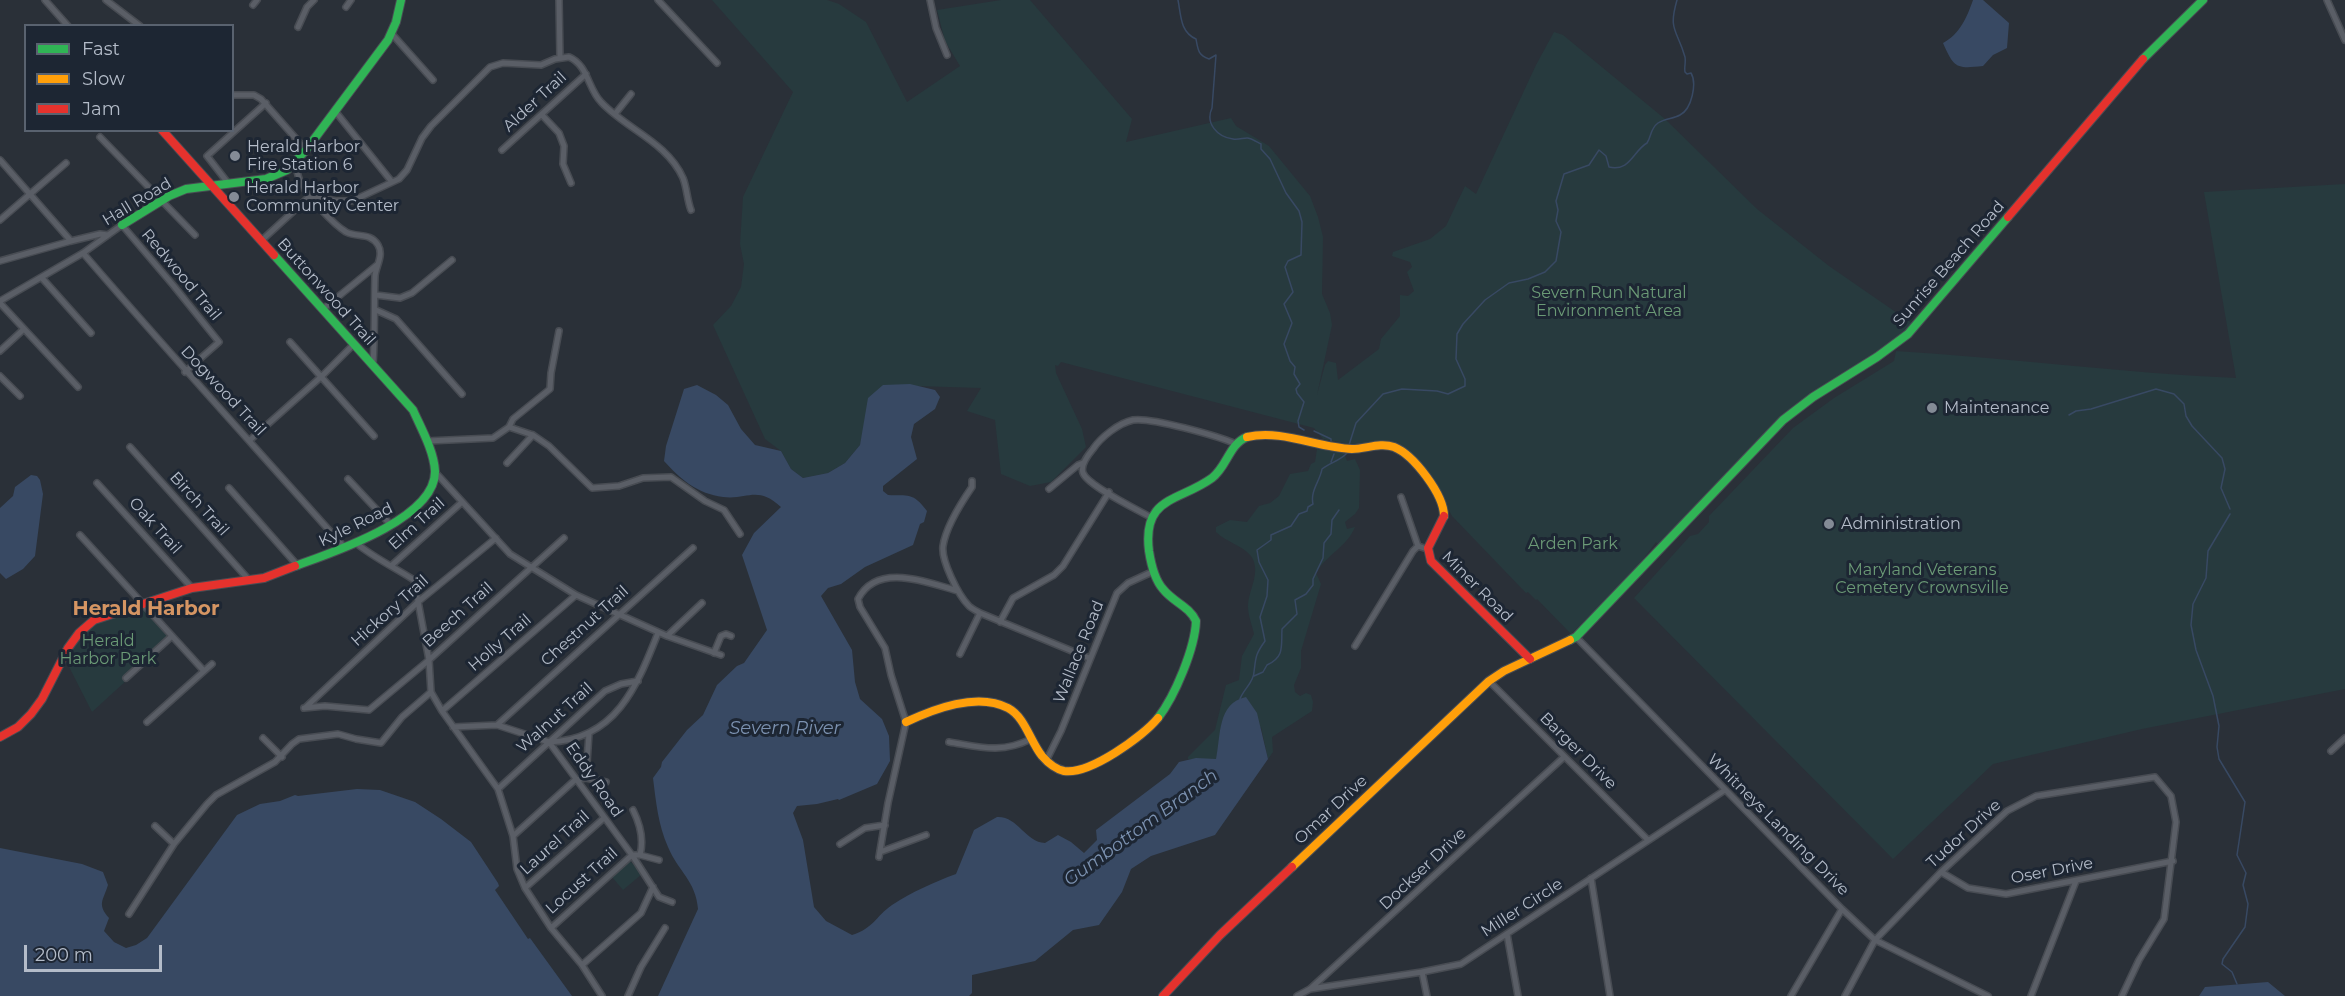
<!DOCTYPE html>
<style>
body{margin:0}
#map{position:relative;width:2345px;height:996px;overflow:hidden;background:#2a3038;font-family:Montserrat,sans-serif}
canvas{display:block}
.legend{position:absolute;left:24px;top:24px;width:210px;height:108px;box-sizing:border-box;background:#1d2633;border:2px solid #59626f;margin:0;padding:8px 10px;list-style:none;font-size:18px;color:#b4bcc9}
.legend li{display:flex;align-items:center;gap:12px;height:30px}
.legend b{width:30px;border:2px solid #59626f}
.scale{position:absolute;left:24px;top:945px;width:138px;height:27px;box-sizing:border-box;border:3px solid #b4bcc9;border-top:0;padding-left:8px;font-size:18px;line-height:21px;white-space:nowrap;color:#b4bcc9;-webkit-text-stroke:4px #1d2633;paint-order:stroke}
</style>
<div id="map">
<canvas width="2345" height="996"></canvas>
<ul class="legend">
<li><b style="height:8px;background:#30b455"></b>Fast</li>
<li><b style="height:8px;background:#ff9f0a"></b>Slow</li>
<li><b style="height:8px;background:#e5322d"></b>Jam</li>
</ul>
<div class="scale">200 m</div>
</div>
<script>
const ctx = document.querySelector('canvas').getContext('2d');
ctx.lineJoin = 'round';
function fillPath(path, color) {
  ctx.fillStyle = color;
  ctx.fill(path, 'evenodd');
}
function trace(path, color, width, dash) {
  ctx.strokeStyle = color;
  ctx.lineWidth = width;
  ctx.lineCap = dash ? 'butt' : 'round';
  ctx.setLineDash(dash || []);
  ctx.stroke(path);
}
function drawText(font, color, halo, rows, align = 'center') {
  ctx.font = font + ' Montserrat,sans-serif';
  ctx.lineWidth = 6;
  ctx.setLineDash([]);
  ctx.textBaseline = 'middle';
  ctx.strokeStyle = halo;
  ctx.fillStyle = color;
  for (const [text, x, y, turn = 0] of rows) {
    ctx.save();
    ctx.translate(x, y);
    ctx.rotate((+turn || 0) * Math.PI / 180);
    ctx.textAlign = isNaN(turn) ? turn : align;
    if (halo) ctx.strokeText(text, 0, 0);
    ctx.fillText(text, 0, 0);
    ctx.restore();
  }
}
const green = new Path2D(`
 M712,0H827L839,4L866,22L907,102L960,66L945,41L937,10L1001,0H1030L1132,119L1126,142L1231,118L1236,126L1269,146L1310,196L1318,217L1323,237L1322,294L1330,313L1332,325L1317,395L1325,365L1328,361L1336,363L1338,380L1379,349L1381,339L1400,316V295L1408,296L1414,291L1407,272L1412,267L1410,262L1392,256L1393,252L1430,239L1446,226L1465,186L1476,194L1536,65L1554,32L1563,35L1665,119L1757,209L1829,266L1913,324L1890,345L1818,390L1660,546L1656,542L1639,565L1640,567L1571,634L1537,599L1536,600L1528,592L1526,593L1452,516L1428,472L1410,453L1393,443L1350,444L1323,439L1314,428L1061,362L1058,366L1055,365L1056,373L1082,429L1086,447L1051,482L1030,486L1001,474L995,420L967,411L981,388L883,385L865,423L860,445L845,463L828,473L803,478L791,469L781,451L765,439L713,325L731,306L741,287L744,264L740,244L743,197L793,92Z
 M2345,184V689L2142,729L1993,764L1893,859L1634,598L1690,536L1698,534L1709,522V516L1793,428L1834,398L1894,361L1896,351C2010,358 2122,373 2236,378L2204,192Z
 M1317,449L1344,453L1347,461L1355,459L1360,470L1359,508L1355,514L1345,522L1347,529L1355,527C1347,547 1326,555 1316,573L1321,584L1301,651V668L1294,685L1295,692L1300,696L1306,693L1311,695L1313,702L1312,711L1272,737L1273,752L1268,759L1261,727L1218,751L1216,760L1188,759V757L1215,730L1226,685L1239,680L1242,656L1254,634C1252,625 1248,615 1248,607C1248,590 1262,572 1251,556C1242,545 1226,542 1216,532V527L1230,520L1247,522L1259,506L1270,503L1279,496L1290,474L1308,471L1311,464L1315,462Z
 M143,608L169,636L127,680L92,712L64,657L91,625Z
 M629,860L642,874L623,890L612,877Z`);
const water = new Path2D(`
 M1973,0H1983L2009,23L2007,48L1993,55L1983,66C1956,69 1954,68 1943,43C1960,34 1967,17 1973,0Z
 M910,384L935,390L940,397L935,409L914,424L911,437L917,459L883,486V491L888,495C908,496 913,492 927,511L924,522L920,524L913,545L865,567L841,584L828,588L821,596L852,650L855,682L860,699L882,719L889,736L890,761L877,784L839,800L838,799L817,804L797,806L793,813L803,840L814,907L826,921L852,935C874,928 875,917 892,905C912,892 934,882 956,874L974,830L997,817C1018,816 1025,842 1045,843L1058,835L1071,842L1084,853L1097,840L1096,830L1170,774L1179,762L1196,758L1216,759C1221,736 1217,703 1246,697L1257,713L1268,759L1215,835L1151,856L1131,869L1122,892L1099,925L1073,930L1035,961L972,975V993L969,996H658L698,909C696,881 678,871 668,847C658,824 656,802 653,778L661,767L662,762L687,730L703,715L717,685L737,666L744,663L767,630L742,555L754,533L781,507C757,485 748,500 723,497C698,494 680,479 664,461L666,446L684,389L697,385L716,395L728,405L741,429L755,445L781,451L791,469L803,478L828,473L845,463L860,445L868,398L883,385Z
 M31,475L37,476L40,480L43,494L35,556L23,569L6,579L0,573V508L13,496L15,487Z
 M357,789L380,790L415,802L441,819L471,842L498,883L499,886L495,890L528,939L530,938L572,996H0V848L82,864L103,872L108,885C103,901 97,904 109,918L104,931L114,942L126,948L136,945L147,938L237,815L260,804L280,801L295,795L298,796Z
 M2268,982L2285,996H2199L2205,987Z`);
const stream = new Path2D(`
 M1178,0C1181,15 1180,32 1196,39C1198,50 1198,55 1209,59L1216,55L1212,108C1205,123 1217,137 1233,139C1238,140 1243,138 1247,138C1251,138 1257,142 1261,144V149L1270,159L1286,193L1299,211L1302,222L1301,255L1288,261L1285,267L1293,292L1284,304L1292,323L1284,344L1290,361L1295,367L1294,374L1300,384L1296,389L1297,393L1304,402L1298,421L1299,427L1304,430
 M2069,415L2076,411L2091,409L2156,389L2174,394L2184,404L2186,416L2192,426L2222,458L2225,469L2221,488L2230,509
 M1314,431L1331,439V441
 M1349,445L1356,423L1383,394L1402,389L1437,391L1448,394L1465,386V379L1456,359L1457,334L1463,324L1485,300L1509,283L1528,279L1545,272L1556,261L1561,232L1556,221L1558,210L1556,201L1564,174L1589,165L1599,150L1606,156L1609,167C1630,172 1633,151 1647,143C1652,135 1650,129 1658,123C1665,118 1673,119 1680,115C1692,109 1697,83 1691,73L1687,74L1685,72C1684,67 1686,63 1685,57C1677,29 1668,31 1677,0
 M1331,462L1334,454
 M2230,514L2208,551L2206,578L2193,604L2191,625L2196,650L2213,696L2219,726L2217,747L2219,759L2245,802L2237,855L2246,873L2243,885L2248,904L2245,927L2223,959L2222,964L2232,972L2237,984
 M1254,676L1263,672L1267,665C1285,657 1281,646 1282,629L1297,614L1295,600L1306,594L1313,585V579L1323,558L1324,543L1331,534L1332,520L1339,510
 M1240,699C1243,690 1254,682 1254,672C1256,657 1255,655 1265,641L1260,617L1267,596L1268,580L1259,562L1257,550L1271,540V535L1291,526L1299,514L1307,511L1308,507L1313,504C1310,491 1320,481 1322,469C1330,463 1341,460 1347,453`);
const street = new Path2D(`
 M45,0L68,26
 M106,0L140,26
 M559,0L560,58
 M658,0L717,63
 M930,0L936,28L947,55
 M2327,0L2345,40
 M253,5L257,0
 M346,7L351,0
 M298,27L307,7L314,0
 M392,34L433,80
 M232,95H254L261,99L306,150
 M335,111L392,182
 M615,114L631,94
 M542,115L559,133L564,146L563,164L571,183
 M100,137L195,235
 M502,150L586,74
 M0,160L71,241
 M295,163C297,170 298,179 302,185C309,198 333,224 346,232C358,238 370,232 378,245C384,255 376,266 375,276C374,305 375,334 373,364
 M228,183L207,156L266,103
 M310,196L336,201H352L399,179L407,170L422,138L431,126L490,67L503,63L541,65L555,59L569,57C588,65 588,89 601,102C626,129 667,142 683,178C687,188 687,200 691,210
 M0,220L66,163
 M261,241L310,196
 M83,253C168,352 257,449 344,547
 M0,261L71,241L100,234L108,235
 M42,278L91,333
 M376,295L400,298L412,293L452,260
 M0,301L83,253L122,225L173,285L219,342L185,372
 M0,303L78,387
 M323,309L377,265
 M376,310L396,319L462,394
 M290,342L374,436
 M0,351L24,329
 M0,376L20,396
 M509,427L533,435L549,446L592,488L619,486L643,478L671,477L705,501L724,510L740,534
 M250,440L322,376L354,344
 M427,441L493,438L509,427L513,419L550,389L551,373L559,331
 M130,447L249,580
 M507,463L533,435
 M435,472L510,554L576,595L667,636L702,603
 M348,479L391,525
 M972,481V487C961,503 946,526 943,546C941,560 958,595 969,606C972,609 977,611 980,613L1089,658
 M97,483L192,588
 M229,488L298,566
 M1049,489L1078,465L1083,463
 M1401,497L1418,546L1427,549
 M1152,518C1138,510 1088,486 1083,473C1080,465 1088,455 1093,449C1101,437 1119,423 1133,420C1151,417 1218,436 1236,444
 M80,535L204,671
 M356,543C374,558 394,567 414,580L429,660L431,692L442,711L498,789L513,836L517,869L525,888L551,928L582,965L602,996
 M392,565L461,503
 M1000,622L1013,598L1054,575L1063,566L1109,492
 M667,636L721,655
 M1576,637L1842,909L1875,940L1988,996
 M1355,646L1413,551L1418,546
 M714,653L721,636L726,634L731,636
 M960,654L980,613
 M126,678L172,636
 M1489,681L1648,840
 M306,707L419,601L496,538
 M304,708L325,706L369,710L429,660L564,538
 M442,711L576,595
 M147,722L212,664
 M497,725L693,548
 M453,727L497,725L549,742L632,855L659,897L672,902
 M263,738L282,757
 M549,742C616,740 637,686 658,633
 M949,742C980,747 1001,754 1031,739
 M2331,751L2345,738
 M1046,761L1061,731L1117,593L1128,583L1154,571
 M586,778L589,733
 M498,789L605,691L621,684L638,681
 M155,826L174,844
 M513,836L575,780L586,778L606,782
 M840,844L865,828L885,825
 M880,852L926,835
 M632,855H640C644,840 640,824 633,810
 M640,855L659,860
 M879,857L888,803L906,722L891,675L885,648L860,607L858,599C877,562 926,582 958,591
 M1941,872L1968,888L2006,894L2173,861
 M1591,878L1610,996
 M525,888L604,818
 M129,914L174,844L207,804L216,795L275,762L292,744L299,739L338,734L356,739L381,743L402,717L431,692
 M551,928L632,855
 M1507,934L1518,996
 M582,965L641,913L653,887
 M1422,972L1427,996
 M1310,989L1422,972L1461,964L1725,790
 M628,996L641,967L665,928
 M1297,996L1310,989L1564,757
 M1791,996L1842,909
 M1845,996L1875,940L1941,872L2007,811L2036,796L2155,777L2171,796L2176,822L2164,919L2139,960L2122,996
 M2031,996L2076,881`);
const fast = new Path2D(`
 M2143,59L2203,0
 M122,225L169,196L186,189L266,179L287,170L306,150L388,40L396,22L401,0
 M274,255L413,410C421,428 434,451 435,471C436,519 331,553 295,566
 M1570,640L1576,637L1783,420L1813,397L1877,357L1908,334L2008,217
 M1158,718C1175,696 1195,648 1196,621C1189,606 1173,602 1163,589C1154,579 1151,564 1149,551C1142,496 1179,502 1212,478C1227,467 1229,444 1247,437`);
const slow = new Path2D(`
 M1247,437C1282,429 1318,448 1352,449C1366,449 1380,442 1394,447C1414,455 1444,495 1444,516
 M906,722C934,709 977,692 1008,708C1025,717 1030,741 1042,756C1048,763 1055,769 1064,771C1090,775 1143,736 1158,718
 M1292,867L1489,681L1504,671L1570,640`);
const jam = new Path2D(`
 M162,130L274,255
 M2008,217L2143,59
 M1444,516L1428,548L1431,561L1530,659
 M0,737L18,727L31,714L42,699L68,648L79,633L94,620L192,588L264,578L295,566
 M1163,996L1220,935L1292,867`);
const markers = [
 [235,156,6,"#848b96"],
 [234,197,6,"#848b96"],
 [1932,408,6,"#848b96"],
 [1829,524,6,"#848b96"]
];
const streetNames = [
 ["Alder Trail",535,102,-43],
 ["Hall Road",137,202,-31],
 ["Sunrise Beach Road",1949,264,-49],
 ["Redwood Trail",181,275,50],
 ["Buttonwood Trail",326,292,48],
 ["Dogwood Trail",223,391,47],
 ["Birch Trail",199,504,48],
 ["Elm Trail",417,524,-42],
 ["Kyle Road",356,525,-26],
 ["Oak Trail",155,526,48],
 ["Miner Road",1477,587,45],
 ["Hickory Trail",390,611,-42],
 ["Beech Trail",458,615,-42],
 ["Chestnut Trail",585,626,-42],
 ["Holly Trail",500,643,-41],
 ["Wallace Road",1079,652,-68],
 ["Walnut Trail",555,718,-42],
 ["Barger Drive",1578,751,45],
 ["Eddy Road",594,780,55],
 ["Omar Drive",1331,810,-43],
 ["Whitneys Landing Drive",1778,825,45],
 ["Tudor Drive",1964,834,-42],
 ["Laurel Trail",555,843,-42],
 ["Dockser Drive",1423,869,-43],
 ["Oser Drive",2052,871,-11],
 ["Locust Trail",582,881,-42],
 ["Miller Circle",1522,908,-33]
];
const poiNames = [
 ["Herald Harbor",247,147],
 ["Fire Station 6",247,165],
 ["Herald Harbor",246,188],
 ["Community Center",246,206],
 ["Maintenance",1944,408],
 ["Administration",1841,524]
];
const parkNames = [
 ["Severn Run Natural",1609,293],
 ["Environment Area",1609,311],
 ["Arden Park",1573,544],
 ["Maryland Veterans",1922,570],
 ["Cemetery Crownsville",1922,588],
 ["Herald",108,641],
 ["Harbor Park",108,659]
];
const waterNames = [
 ["Severn River",785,729],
 ["Gumbottom Branch",1141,828,-36]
];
const quarterNames = [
 ["Herald Harbor",146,609]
];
fillPath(green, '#273a3e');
fillPath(water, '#384963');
trace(stream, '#384963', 1.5);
trace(street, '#484c53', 8);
trace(fast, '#484c53', 10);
trace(slow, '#484c53', 10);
trace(jam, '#484c53', 10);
trace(street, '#5a5e66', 5);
trace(fast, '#30b455', 8);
trace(slow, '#ff9f0a', 8);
trace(jam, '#e5322d', 8);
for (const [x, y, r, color] of markers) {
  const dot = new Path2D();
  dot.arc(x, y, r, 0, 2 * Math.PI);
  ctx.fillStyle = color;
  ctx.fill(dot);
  trace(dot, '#1d2633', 2);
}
drawText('16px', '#b4bcc9', '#1d2633', streetNames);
drawText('16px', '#b4bcc9', '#1d2633', poiNames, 'left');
drawText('16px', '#6b9a76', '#1d2633', parkNames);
drawText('italic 18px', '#7c92b1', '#1d2633', waterNames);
drawText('bold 20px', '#d59563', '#1d2633', quarterNames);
</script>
